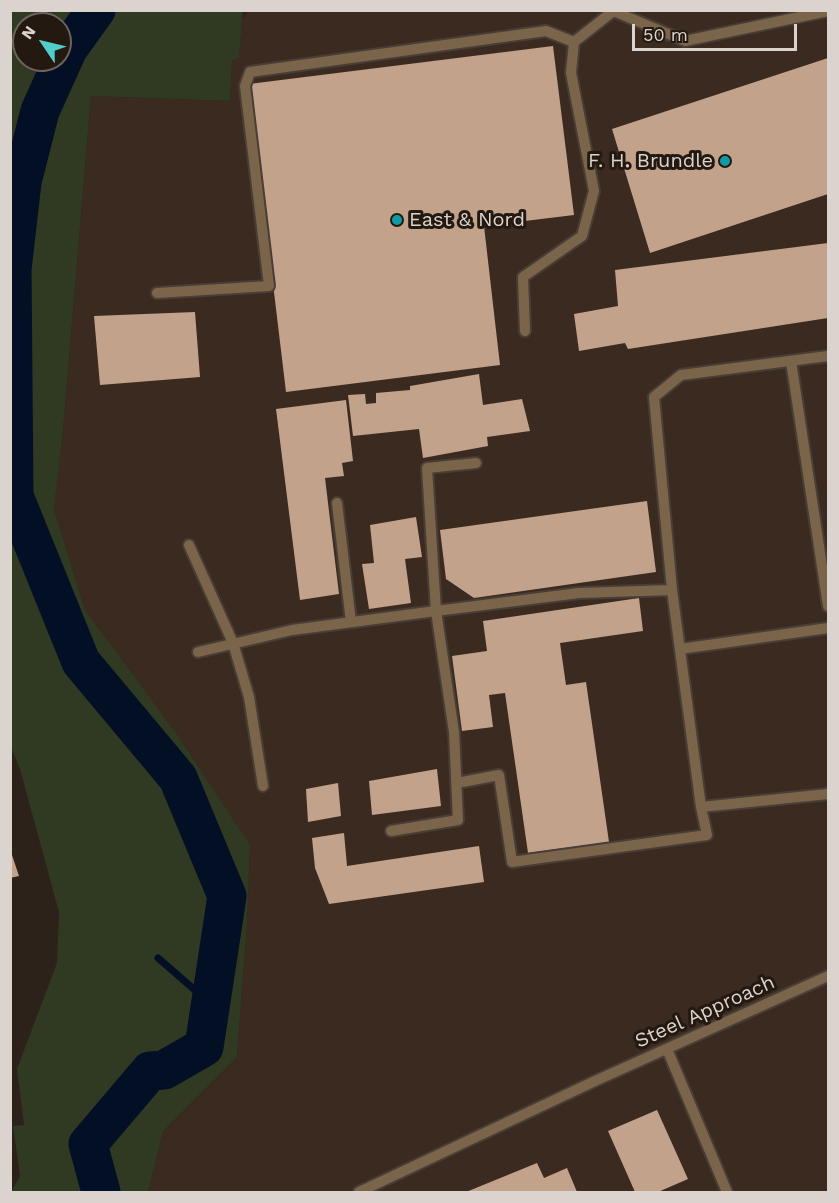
<!DOCTYPE html>
<style>
body{margin:0}
#map{position:relative;width:839px;height:1203px;overflow:hidden;background:#2d221a;font-family:"Work Sans",sans-serif}
canvas{display:block}
.frame{position:absolute;inset:0;border:12px solid #dbd3ce;pointer-events:none}
.north{position:absolute;left:12px;top:12px;width:60px;height:60px;box-sizing:border-box;background:#231911;border:2px solid #6d635d;border-radius:50%;rotate:305deg;font-size:16px;font-weight:700;line-height:24px;text-align:center;color:#dbd3ce}
.north::after{content:'';display:block;margin:auto;width:21px;height:27px;background:#53cdcb;clip-path:polygon(50% 0,100% 100%,50% 72%,0 100%)}
.scale{position:absolute;left:632px;top:24px;width:165px;height:27px;box-sizing:border-box;border:3px solid #dbd3ce;border-top:0;padding-left:8px;font-size:18px;line-height:21px;white-space:nowrap;color:#dbd3ce;-webkit-text-stroke:4px #231911;paint-order:stroke}
</style>
<div id="map">
<canvas width="839" height="1203"></canvas>
<div class="frame"></div>
<div class="north">N</div>
<div class="scale">50 m</div>
</div>
<script>
const ctx = document.querySelector('canvas').getContext('2d');
ctx.lineJoin = 'round';
function fillPath(path, color) {
  ctx.fillStyle = color;
  ctx.fill(path, 'evenodd');
}
function trace(path, color, width, dash) {
  ctx.strokeStyle = color;
  ctx.lineWidth = width;
  ctx.lineCap = dash ? 'butt' : 'round';
  ctx.setLineDash(dash || []);
  ctx.stroke(path);
}
function drawText(font, color, halo, rows, align = 'center') {
  ctx.font = font + ' "Work Sans",sans-serif';
  ctx.lineWidth = 6;
  ctx.setLineDash([]);
  ctx.textBaseline = 'middle';
  ctx.strokeStyle = halo;
  ctx.fillStyle = color;
  for (const [text, x, y, turn = 0] of rows) {
    ctx.save();
    ctx.translate(x, y);
    ctx.rotate((+turn || 0) * Math.PI / 180);
    ctx.textAlign = isNaN(turn) ? turn : align;
    if (halo) ctx.strokeText(text, 0, 0);
    ctx.fillText(text, 0, 0);
    ctx.restore();
  }
}
const built = new Path2D(`
 M249,11H828V1192H148L163,1131L237,1057L247,925L250,845L177,734L85,610L54,509L63,431L91,96L230,101L232,61L239,58L242,19Z`);
const green = new Path2D(`
 M11,10L243,11L239,58L232,61L230,101L91,96L63,431L54,509L85,610L177,734L250,845L247,925L237,1057L163,1131L148,1192H11L20,1176L13,1126L24,1125L17,1069L57,963L59,912L20,769L11,747ZM24,24H60V60H24Z`);
const stream = new Path2D(`
 M158,958L211,1004`);
const river = new Path2D(`
 M96,10L68,49L40,111L22,182L12,269L14,496L81,662L178,778L227,896L204,1047L164,1070L150,1071L88,1144L101,1192`);
const building = new Path2D(`
 M553,46L574,215L484,226L500,365L286,392L249,84Z
 M828,58V194L650,253L612,129Z
 M828,243V318L628,349L625,343L579,351L574,314L618,306L615,270Z
 M195,312L200,377L100,385L94,316Z
 M479,374L483,405L522,399L530,431L487,437L488,446L423,458L419,429L353,436L348,395L365,394L366,404L376,403V393L410,390V386Z
 M346,400L353,461L342,463L344,476L325,478L339,594L300,600L276,409Z
 M647,501L656,572L474,598L446,579L440,530Z
 M416,517L422,557L405,559L411,603L369,609L362,564L374,563L370,525Z
 M639,598L643,631L560,643L566,685L586,682L609,842L528,853L505,693L489,695L493,727L462,731L452,656L487,651L483,621Z
 M437,769L441,806L372,815L369,781Z
 M338,783L341,816L308,822L306,789Z
 M344,833L347,866L479,846L484,882L329,904L315,868L312,838Z
 M10,849L19,876L10,878Z
 M657,1110L688,1179L658,1192H635L608,1131Z
 M537,1163L544,1178L567,1168L577,1192H466Z`);
const lane = new Path2D(`
 M611,10L685,41L828,11
 M157,293L269,286L245,86L250,72L546,31L574,42L612,12
 M525,331L523,277L582,236L594,191L571,73L574,42
 M828,356L681,375L654,397L672,590L701,807L828,794
 M791,361L828,606
 M337,503L351,622
 M189,545L233,643L249,697L263,786
 M680,649L828,628
 M198,652L292,630L436,611L427,468L476,463
 M457,783L499,775L512,862L707,835L701,807
 M391,831L458,820L454,732L436,611L579,593L672,590
 M667,1049L727,1192
 M359,1192L595,1081L828,976`);
const markers = [
 [725,161,6,"#0f9aa8"],
 [397,220,6,"#0f9aa8"]
];
const poiNames = [
 ["F. H. Brundle",713,161],
 ["East & Nord",409,220,"left"]
];
const streetNames = [
 ["Steel Approach",705,1012,-24]
];
fillPath(built, '#3b2a20');
fillPath(green, '#303921');
trace(stream, '#020f24', 7);
trace(river, '#020f24', 39);
fillPath(building, '#c2a28b');
trace(lane, '#493e37', 14);
trace(lane, '#7b654a', 10);
for (const [x, y, r, color] of markers) {
  const dot = new Path2D();
  dot.arc(x, y, r, 0, 2 * Math.PI);
  ctx.fillStyle = color;
  ctx.fill(dot);
  trace(dot, '#231911', 2);
}
drawText('20px', '#dbd3ce', '#231911', poiNames, 'right');
drawText('20px', '#dbd3ce', '#231911', streetNames);
</script>
